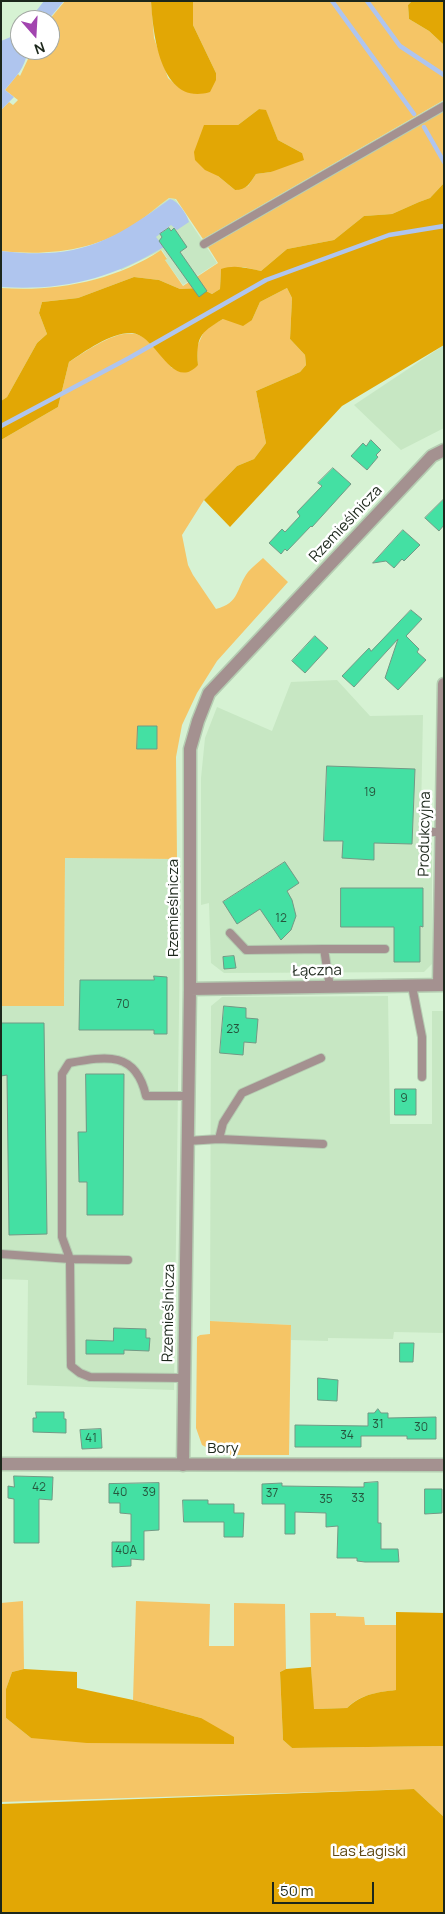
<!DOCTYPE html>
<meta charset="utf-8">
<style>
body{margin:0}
#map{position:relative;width:445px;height:1914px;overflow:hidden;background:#d6f2d3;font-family:Manrope,sans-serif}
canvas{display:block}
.frame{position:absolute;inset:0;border:2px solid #1c271b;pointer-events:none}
.north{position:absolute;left:10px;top:10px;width:50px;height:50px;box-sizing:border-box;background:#fff;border:1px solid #a4a9a4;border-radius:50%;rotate:161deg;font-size:14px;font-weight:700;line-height:20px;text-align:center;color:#1c271b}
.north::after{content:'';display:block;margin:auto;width:18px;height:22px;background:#a245af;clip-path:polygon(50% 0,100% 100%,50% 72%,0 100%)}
.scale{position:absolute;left:272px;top:1882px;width:102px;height:22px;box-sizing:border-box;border:2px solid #1c271b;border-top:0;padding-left:6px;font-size:15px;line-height:18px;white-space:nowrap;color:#1c271b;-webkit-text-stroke:4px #fff;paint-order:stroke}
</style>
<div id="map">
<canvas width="445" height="1914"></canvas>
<div class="frame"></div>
<div class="north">N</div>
<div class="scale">50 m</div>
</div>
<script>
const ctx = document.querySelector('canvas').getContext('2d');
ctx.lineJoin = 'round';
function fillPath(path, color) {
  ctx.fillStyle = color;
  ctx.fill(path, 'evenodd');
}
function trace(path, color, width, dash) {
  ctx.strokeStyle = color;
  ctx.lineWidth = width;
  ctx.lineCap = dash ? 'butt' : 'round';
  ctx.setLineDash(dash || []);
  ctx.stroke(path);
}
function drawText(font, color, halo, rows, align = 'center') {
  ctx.font = font + ' Manrope,sans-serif';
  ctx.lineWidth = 5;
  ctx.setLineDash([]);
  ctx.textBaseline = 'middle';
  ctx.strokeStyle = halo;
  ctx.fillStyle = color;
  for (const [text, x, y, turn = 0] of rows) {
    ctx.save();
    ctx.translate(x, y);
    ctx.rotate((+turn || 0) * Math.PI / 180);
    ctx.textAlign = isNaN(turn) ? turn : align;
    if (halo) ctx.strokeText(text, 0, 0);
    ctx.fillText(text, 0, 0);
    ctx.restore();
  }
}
const built = new Path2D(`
 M169,198L175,199L217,263L183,285L165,260L167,258L162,250L121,270L104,240L133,225Z
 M444,345V428L401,450L354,405Z
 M337,680L370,716L423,715L421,814L432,818V964L424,972L224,973L211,963L209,903L201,905V778L205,738L217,707L272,731L291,682Z
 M65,858L181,859L174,1390L27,1385L28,1280L1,1279V1006H64Z
 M388,996L390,1124H432V1011H444V1333L394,1332L393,1339L328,1338V1341L291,1340V1325L210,1321L211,1006L222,997Z`);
const green = new Path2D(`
 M65,1H151L154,38L168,78L179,88L189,92L216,73L193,25V1H412L408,5L409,19L429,31L444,45V100L203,239L176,199L169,198C158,206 147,216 135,224C95,251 48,256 1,251V110L9,102L13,105L18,100L5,90L18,74L20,76L28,59L29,50H50L49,20ZM259,109L266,111L278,140L302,153L271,172L256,174L248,186L235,190L218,176L238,125Z
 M444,111V183L430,198L419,202L392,214L364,216L334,240L287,249L261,271L243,267L221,270L220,289L212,294L200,288L180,289L159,280L134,277L78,298L42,302L39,313L47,334L37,343L7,397L1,401V288C56,292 115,281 161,250L167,259L165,260L183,286L218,263L208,247Z
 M287,288L292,298L290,339L305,355L306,365L300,372L256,391L266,443L254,459L237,466L204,500L182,535L188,565L193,575L216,609C240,603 236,588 248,572C252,567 258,563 263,558L288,582L217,661L197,693L182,725L176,757L177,859L65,858L64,1006H1V440L58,407L69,362C87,351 122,324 143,337C154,344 163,358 172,368L198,365L197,347L205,329L223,319L252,320L260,302Z
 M210,1321L291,1325L289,1455H221L202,1445L196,1428L197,1337L200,1335L210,1334Z
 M23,1601L24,1669L12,1672L6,1689V1718L31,1738L201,1718L133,1700L136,1601L210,1604L209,1646H234V1603L285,1604L286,1669L280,1672L283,1740L292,1748L444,1746V1817L414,1789L1,1802V1603Z
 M310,1613H336V1616L364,1617L365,1625H397L396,1690C378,1692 361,1694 347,1708L313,1709L311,1667Z`);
const forest = new Path2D(`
 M151,1H193V25L216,73V80L210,92C160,107 153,33 151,1Z
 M412,1H444V45L429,31L409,19L408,5Z
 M259,109L266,110L278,140L302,153L304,160L271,172L256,174C250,183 247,190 235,190L218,176L205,170L195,160L194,152L204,125H238Z
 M444,183V345L342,406L230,527L204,500L237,466L254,459L266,443L256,391L300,372L306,365L305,355L290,339L292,298L287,288L260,302L252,320L243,326L223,319C199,333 196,338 198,365C172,393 157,335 132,333C112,332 85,351 69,362L58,407L1,440V401L7,397L37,343L47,334L39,313L42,302L78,298L134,277L159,280L180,289L200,288L212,294L220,289L221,269C234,264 248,268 261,271L287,249L334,240L364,216L392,214L419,202L430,198Z
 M396,1612L444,1613V1746L292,1748L283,1740L280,1672L286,1669L311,1667L314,1709L347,1708C362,1694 377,1692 396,1690Z
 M24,1669L77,1672V1688L133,1700L201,1718L234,1737V1744L87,1743L31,1738L6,1718V1689L12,1672Z
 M414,1789L444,1817V1913H1V1804Z`);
const water = new Path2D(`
 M44,1H64L48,20H29Z
 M20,30V50H28C24,70 17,75 5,90L14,97L1,110V41L13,36Z
 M170,199C178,201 187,214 189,222L177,230L171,225L156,237L164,247C110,279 63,291 1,287V251C77,260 110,243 170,199Z`);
const stream = new Path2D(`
 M332,1L414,114
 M367,1L400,46L444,75
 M424,127L444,162
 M1,426L129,358L266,280L389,235L444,226`);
const building = new Path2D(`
 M169,228L171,231L174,228L187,247L180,252L207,291L199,297L159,241L162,237L160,234Z
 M371,440L381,450L376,455L378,457L367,470L351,456L363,443L366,446Z
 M333,468L351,484L312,527L311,526L287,551L285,549L281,554L269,543L282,529L285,532L300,516L297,512L322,486L318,483Z
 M444,499V525L439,531L425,518Z
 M403,530L420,545L404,561L402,559L394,568L386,561L373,563Z
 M411,610L422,619L406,636L419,649L417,652L426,660L398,690L385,678L398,639L354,687L342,676L369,648L371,651Z
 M315,636L328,648L305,673L292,661Z
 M138,726H157V749H137Z
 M327,766L415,769L412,844L374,843V860L342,858L343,841H324Z
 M285,862L299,883L287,891L292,900L296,916L291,930L281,940L260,909L237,924L223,902Z
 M341,888H423V927L420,926V962H394V927H341Z
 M234,956L236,968L224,969L223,957Z
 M154,976L167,977V1034H154V1030H79L80,980H154Z
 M224,1006L246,1008V1018L258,1019L256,1043L244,1042L243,1055L220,1053Z
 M1,1023H44L47,1234L9,1235L7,1075L1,1076Z
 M86,1074H124L123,1215H87V1182H79L78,1132H86Z
 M395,1089H416V1115H395Z
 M114,1328L146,1329V1338H150L149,1351L124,1350V1354H86V1340L113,1341Z
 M400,1343H414L413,1362H400Z
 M318,1378L338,1380L337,1401L318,1400Z
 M378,1409L381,1413H388V1418L436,1417V1439H407V1436H361V1447H295V1425L368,1426V1413H374Z
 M36,1412H64V1419H66V1433L33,1432V1418H36Z
 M101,1429L102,1448L82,1449L80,1430Z
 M14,1476L53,1477L52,1500L39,1499V1543H14V1499L8,1498V1486L14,1487Z
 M378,1482V1523H381V1549H398L399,1562H365L357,1561V1558H337L338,1526L326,1527V1513L295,1512V1534H285V1504H262V1484L282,1483V1486L353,1487H364V1483Z
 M159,1483V1530L144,1531V1560L131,1559V1566L112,1567V1542H131V1514L120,1513V1503H109V1484Z
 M425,1489H442V1513L425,1514Z
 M183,1500H208V1504H234V1513H244L243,1537H224V1522H184Z`);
const service = new Path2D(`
 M204,244L444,106
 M429,832H441
 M230,933L246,950L324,949L330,987
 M324,949H385
 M412,986L422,1037V1077
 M219,1139L323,1144
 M187,1141L219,1139L223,1123L242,1093L321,1058
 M1,1254L70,1259L128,1260
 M185,1378L90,1377L80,1373L71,1366L70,1259L62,1237V1074L69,1063C107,1056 136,1051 146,1096H188`);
const minor = new Path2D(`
 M439,985L444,684
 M190,989L444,985
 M183,1465L190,989V749L198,721L209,693L432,456L444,450`);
const tertiary = new Path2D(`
 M1,1464L444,1465`);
const numberNames = [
 ["19",370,793],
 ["12",281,919],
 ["70",123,1005],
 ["23",233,1030],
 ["9",404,1099],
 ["31",378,1425],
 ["30",421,1428],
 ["34",347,1436],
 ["41",91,1439],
 ["42",39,1488],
 ["40",120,1493],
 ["39",149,1493],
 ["37",272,1494],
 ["33",358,1499],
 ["35",326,1500],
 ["40A",126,1551]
];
const streetNames = [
 ["Rzemieślnicza",346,524,-47],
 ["Produkcyjna",425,834,-89],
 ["Rzemieślnicza",174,908,-90],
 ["Łączna",317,971,-1],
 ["Rzemieślnicza",169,1313,-89],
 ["Bory",223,1449]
];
const parkNames = [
 ["Las Łagiski",369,1852]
];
fillPath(built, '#c7e7c3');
fillPath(green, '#f5c566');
fillPath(forest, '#e2a705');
fillPath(water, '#afc5ee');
trace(stream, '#afc5ee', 4.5);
fillPath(building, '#44e0a3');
trace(building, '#729985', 1);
trace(service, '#b5cdb2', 10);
trace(minor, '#b5cdb2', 15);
trace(tertiary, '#b5cdb2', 15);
trace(service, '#a49190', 8);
trace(minor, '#a49190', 12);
trace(tertiary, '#a49190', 12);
drawText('12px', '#26553d', null, numberNames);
drawText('15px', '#1c271b', '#fff', streetNames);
drawText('15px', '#5f4712', '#fff', parkNames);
</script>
